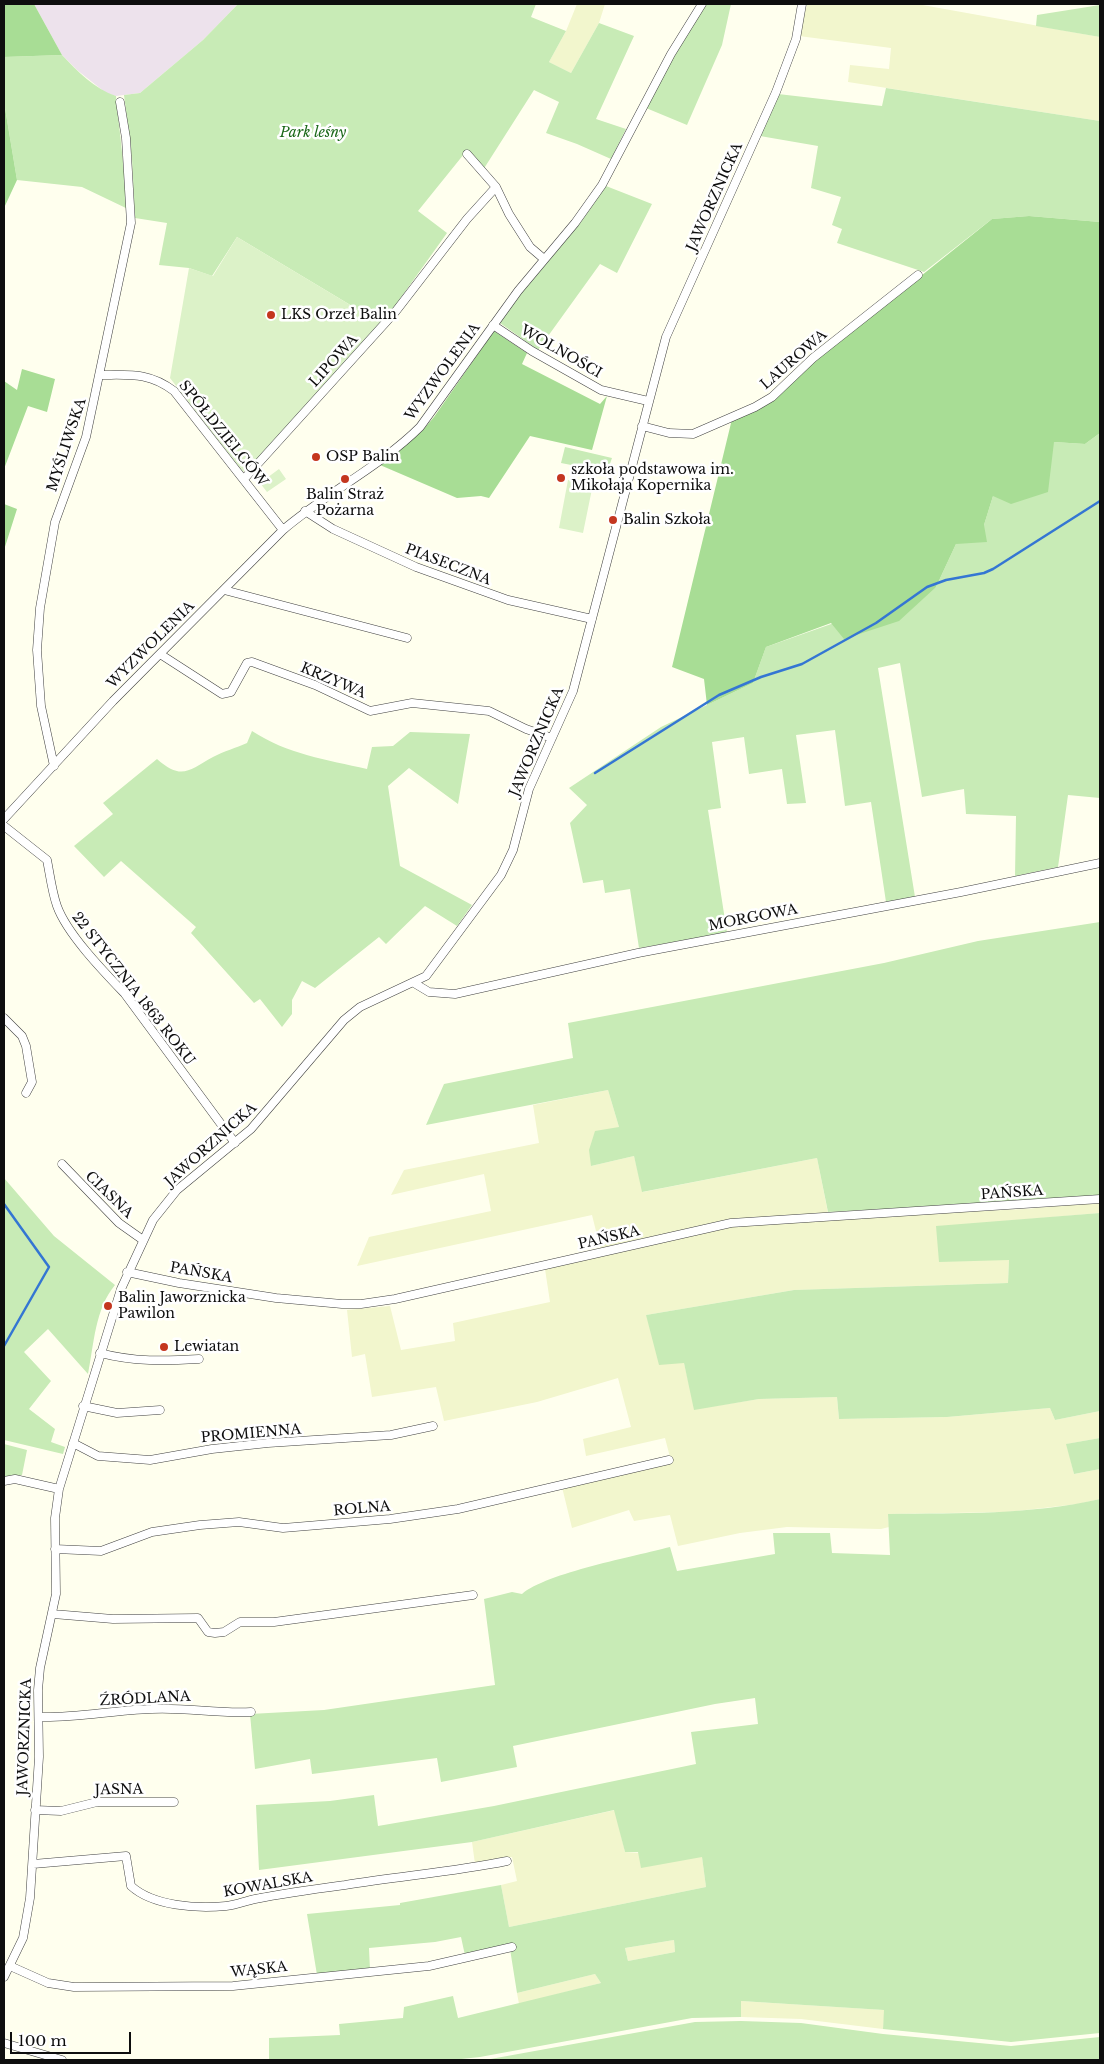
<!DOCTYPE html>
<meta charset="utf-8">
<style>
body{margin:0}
#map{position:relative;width:1104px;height:2064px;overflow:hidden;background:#ffe;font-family:"Libre Baskerville",serif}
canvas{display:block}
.frame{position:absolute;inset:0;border:5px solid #0e0e0e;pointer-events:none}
.scale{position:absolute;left:10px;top:2032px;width:121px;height:22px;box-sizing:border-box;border:2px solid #0e0e0e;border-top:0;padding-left:6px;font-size:15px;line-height:18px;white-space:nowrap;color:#0e0e0e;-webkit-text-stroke:4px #fff;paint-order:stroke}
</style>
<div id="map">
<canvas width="1104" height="2064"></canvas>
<div class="frame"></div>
<div class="scale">100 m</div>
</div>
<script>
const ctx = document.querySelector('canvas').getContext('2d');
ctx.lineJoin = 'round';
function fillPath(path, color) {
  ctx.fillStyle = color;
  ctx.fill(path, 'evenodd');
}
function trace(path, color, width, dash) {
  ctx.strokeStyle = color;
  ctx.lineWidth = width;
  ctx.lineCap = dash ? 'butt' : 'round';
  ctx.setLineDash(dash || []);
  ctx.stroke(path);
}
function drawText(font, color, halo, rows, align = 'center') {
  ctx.font = font + ' "Libre Baskerville",serif';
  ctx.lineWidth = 5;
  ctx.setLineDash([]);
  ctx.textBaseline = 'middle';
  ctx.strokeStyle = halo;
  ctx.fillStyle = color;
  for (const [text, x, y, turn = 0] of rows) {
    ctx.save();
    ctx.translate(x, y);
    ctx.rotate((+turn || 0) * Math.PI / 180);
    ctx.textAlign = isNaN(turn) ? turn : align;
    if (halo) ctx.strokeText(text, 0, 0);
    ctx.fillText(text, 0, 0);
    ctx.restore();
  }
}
const industrial = new Path2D(`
 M34,4H238L203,40L140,93L116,96L106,93L77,70L62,55Z`);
const farmland = new Path2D(`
 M577,4H605L599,23L571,73L549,62L566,31Z
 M807,4H917L1100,37V121L848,82L850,65L889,69L891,48L799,36Z
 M608,1090L619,1127L591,1166L634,1156L643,1192L817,1158L829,1218L1026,1209L1100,1202V1213L936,1227L1009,1260L1008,1283L794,1290L646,1315L684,1363L695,1409L759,1399L837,1397L839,1419L947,1417L1050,1408L1055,1420L1100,1411V1438L1067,1444L1074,1474L1100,1469V1499L1078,1504L1008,1512L888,1514L889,1527L881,1529L787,1527L740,1533L678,1546L670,1515L634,1521L629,1510L572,1528L562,1487L671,1461L665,1438L586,1456L583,1439L631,1427L618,1378L537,1402L444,1421L436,1387L372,1397L365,1354L352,1357L347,1310L390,1306L401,1350L455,1341L453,1323L550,1302L545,1269L602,1255L592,1215L357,1266L369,1237L491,1211L484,1174L391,1195L404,1170L539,1143L533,1105Z
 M615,1810L625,1852L702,1857L706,1887L509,1927L501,1885L517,1881L512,1857L475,1864L472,1842Z
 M674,1940L675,1952L628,1961L625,1948Z
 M595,1974L601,1983L519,2004L517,1993Z
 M741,2001L885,2010L883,2029L801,2019L741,2017Z`);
const green = new Path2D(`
 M238,4H536L531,17L566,31L549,62L571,73L599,23L634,36L596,119L626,129L611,159L577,144L546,133L559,102L534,90L483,170L464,154L418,211L447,233L382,324L237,237L212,276L189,268L159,265L167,223L135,218L132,159L124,95L140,93L203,40Z
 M706,4H731L722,45L687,125L646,108L672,57Z
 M1100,5V37L1036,26L1037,15Z
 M62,55C77,71 95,89 116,96L128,209L82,187L17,180L4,102V57Z
 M886,88L1100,121V222L1029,216L992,219L924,272L837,243L842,229L832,225L841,197L811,188L818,146L760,136L778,94L882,106Z
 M606,186L652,204L617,273L600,264L538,350L500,323L542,264L581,222Z
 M1100,433V798L1068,795L1058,867L1015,876L1016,816L966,814L964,789L922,797L900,663L878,668L915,897L886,902L871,802L845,806L835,730L796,735L806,803L787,804L782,769L749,774L744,737L712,742L721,808L708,810L727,933L639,948L630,889L605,893L603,880L583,883L570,823L587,805L569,788L661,727L753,683L766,647L936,587L956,544L984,525L993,496L1054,442L1085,444Z
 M565,447L612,458L607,472L561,463Z
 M252,731C287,754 327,760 367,769L372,747L393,746L410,732L470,734L458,804L409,768L388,786L400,866L472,905L457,926L425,906L386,944L379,937L315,988L302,981L292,1000V1014L282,1027L260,999L254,1003L191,933L196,927L121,861L104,877L74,846L113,814L103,803L157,759C182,781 189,770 213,757C224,751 236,748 247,743Z
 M1100,922V1195L1027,1202L828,1212L817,1158L642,1192L634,1156L591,1166L589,1150L595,1131L619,1127L608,1090L426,1125L444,1084L573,1058L568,1023L884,963L978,941Z
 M4,1178L54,1236L115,1285C95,1309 94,1344 88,1374L48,1329L24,1352L51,1381L29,1409L55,1429L51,1442L65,1447L63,1454L4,1440Z
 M1100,1213V1411L1055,1420L1050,1408L947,1417L839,1419L837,1397L759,1399L694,1410L684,1363L659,1365L646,1315L794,1290L1008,1283L1009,1260L939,1262L936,1226Z
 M1100,1438V1469L1074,1474L1066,1444Z
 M4,1444L27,1450L22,1475L4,1477Z
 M1100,1499V2033L1011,2042L883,2029L884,2010L741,2001V2017L692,2018L480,2057L452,2060H269V2038L340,2035L339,2024L403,2018L404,2007L453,1996L458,2018L601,1983L595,1974L517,1993L510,1949L466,1960L461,1937L435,1942L369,1948L370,1970L317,1975L307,1914L400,1905V1903L501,1885L509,1927L706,1887L702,1857L641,1868L638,1852H625L614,1810L472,1842L259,1870L256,1805L330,1801L374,1795L378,1826L494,1806L696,1764L691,1732L758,1724L755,1698L715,1704L513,1746L517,1767L441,1782L437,1758L312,1774L310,1759L255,1769L250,1714L324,1710L495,1685L484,1599L512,1592L522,1594C546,1573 636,1556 670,1547L677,1571L775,1554L773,1533H830L832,1553L890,1555L888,1514C959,1513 1031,1515 1100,1499ZM674,1940L675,1952L628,1961L625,1948Z
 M741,2021L801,2023L883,2034L1011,2046L1100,2037V2060H485L695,2022Z`);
const forest = new Path2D(`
 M4,4H34L62,55L4,57Z
 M4,102L17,180L4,208Z
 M1029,216L1100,222V433L1085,444L1054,442L1048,492L1011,504L993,496L984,525L987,542L956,544L936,587L899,621L844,639L831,623L766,647L753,683L707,705L704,679L672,667L732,419L755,409L992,219Z
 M494,331L527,353L522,364L600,404L607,396L592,450L530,436L489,498L481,496L457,498L380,465L422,431L434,417Z
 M22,369L55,379L47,412L28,406L4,469V381L17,390Z
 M4,504L17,509L4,550Z`);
const pitch = new Path2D(`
 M237,237L382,324L316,405L243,472L170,378L189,268L213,276Z
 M279,469L286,479L267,492L260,483Z
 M568,480L593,484L583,533L559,528Z`);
const stream = new Path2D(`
 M595,773L719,695L761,677L802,664L876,623L927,587L946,580L984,573L993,569L1100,501
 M4,1204L49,1267L4,1346`);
const minor = new Path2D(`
 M467,154L496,187L509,214L530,247L544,259
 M493,325L532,351L601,390L648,401
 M100,375C130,375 149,372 174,391L283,530
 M642,426L669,433L693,434L755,407L772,397L813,358L918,275
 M244,479L396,311L467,219L496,187
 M305,511L333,529L416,567L508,600L592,619
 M224,590L407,638
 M160,654L222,694L231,692L247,663L252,662L315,685L370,711L412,703L489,711L526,729L552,738
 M54,766L41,706L37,650L40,608L55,522L86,437L131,223L126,138L120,102
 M4,819L113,701L283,530C326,493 381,466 420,427L518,291L575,223L602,185L671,54L702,4
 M4,826L47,860C50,875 52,892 57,906C67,934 104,972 125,994L235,1143
 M414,983L429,992L455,994L638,953L961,892L1100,863
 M4,1018L22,1036L26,1046L32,1082L26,1093
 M62,1164L119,1223L143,1240
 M127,1272L179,1283L276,1298L342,1304H361L395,1299L731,1223L1100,1199
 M100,1353C134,1362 165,1361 199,1359
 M83,1406L117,1413L160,1410
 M73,1443L98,1456L150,1460L212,1449L268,1443L391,1435L433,1426
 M4,1481L15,1479L59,1489
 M55,1549L101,1551L152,1532L200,1525L239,1522L283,1528L390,1519L458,1509L669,1460
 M53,1614L113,1619L198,1618L208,1632L215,1633L224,1632L240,1622H274L473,1595
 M40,1717C77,1718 114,1710 151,1709C185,1707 218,1714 251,1712
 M35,1810L61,1811L97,1802H174
 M33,1864L126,1856L131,1886C153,1906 197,1909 226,1906C236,1905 245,1901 255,1899C285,1893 315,1889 345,1885C399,1876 453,1872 507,1861
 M10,1966L48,1983L74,1987L233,1986L429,1966L512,1947
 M4,1977L23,1938L30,1898L39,1757L38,1690L40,1668L56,1594L55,1518L59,1489L121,1289L153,1220L177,1190L251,1129L344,1020L360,1007L426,976L501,875L513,850L529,789L573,691L666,337L776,92L796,39L802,4
 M4,2043L62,2060`);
const markers = [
 [271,315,5,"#c4361f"],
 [316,457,5,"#c4361f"],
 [561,478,5,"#c4361f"],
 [345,479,5,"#c4361f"],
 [613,520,5,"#c4361f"],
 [108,1306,5,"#c4361f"],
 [164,1347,5,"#c4361f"]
];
const parkNames = [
 ["Park leśny",313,133]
];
const streetNames = [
 ["JAWORZNICKA",715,197,-66],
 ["WOLNOŚCI",561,352,30],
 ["LAUROWA",794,360,-41],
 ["LIPOWA",334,361,-48],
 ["WYZWOLENIA",443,372,-54],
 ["SPÓŁDZIELCÓW",223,434,51],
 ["MYŚLIWSKA",67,445,-72],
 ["PIASECZNA",448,565,21],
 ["WYZWOLENIA",151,645,-45],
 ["KRZYWA",333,681,23],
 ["JAWORZNICKA",537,742,-67],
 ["MORGOWA",753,918,-11],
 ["22 STYCZNIA 1863 ROKU",133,989,52],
 ["JAWORZNICKA",211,1145,-42],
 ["PAŃSKA",1012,1193,-4],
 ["CIASNA",109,1195,44],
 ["PAŃSKA",609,1238,-13],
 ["PAŃSKA",201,1273,10],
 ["PROMIENNA",251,1434,-5],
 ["ROLNA",362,1509,-5],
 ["ŹRÓDLANA",145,1699,-3],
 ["JAWORZNICKA",25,1737,-88],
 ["JASNA",119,1790,-1],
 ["KOWALSKA",268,1885,-10],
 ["WĄSKA",259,1970,-6]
];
const poiNames = [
 ["LKS Orzeł Balin",281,315],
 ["OSP Balin",326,457],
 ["szkoła podstawowa im.",571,470],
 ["Mikołaja Kopernika",571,486],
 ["Balin Straż",345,495,"center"],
 ["Pożarna",345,511,"center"],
 ["Balin Szkoła",623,520],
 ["Balin Jaworznicka",118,1298],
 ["Pawilon",118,1314],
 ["Lewiatan",174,1347]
];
fillPath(industrial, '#ede2ec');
fillPath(farmland, '#f2f6cd');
fillPath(green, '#c8ebb6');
fillPath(forest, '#a8dd95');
fillPath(pitch, '#dcf2c8');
trace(stream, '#3476d3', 2.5);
trace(minor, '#414141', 9);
trace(minor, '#fff', 8);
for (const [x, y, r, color] of markers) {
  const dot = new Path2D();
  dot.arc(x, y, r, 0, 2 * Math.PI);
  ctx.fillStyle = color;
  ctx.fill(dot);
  trace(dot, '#fff', 2);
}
drawText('italic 14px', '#1c691b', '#fff', parkNames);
drawText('14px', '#0e0e0e', '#fff', streetNames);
drawText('14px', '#0e0e0e', '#fff', poiNames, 'left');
</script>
